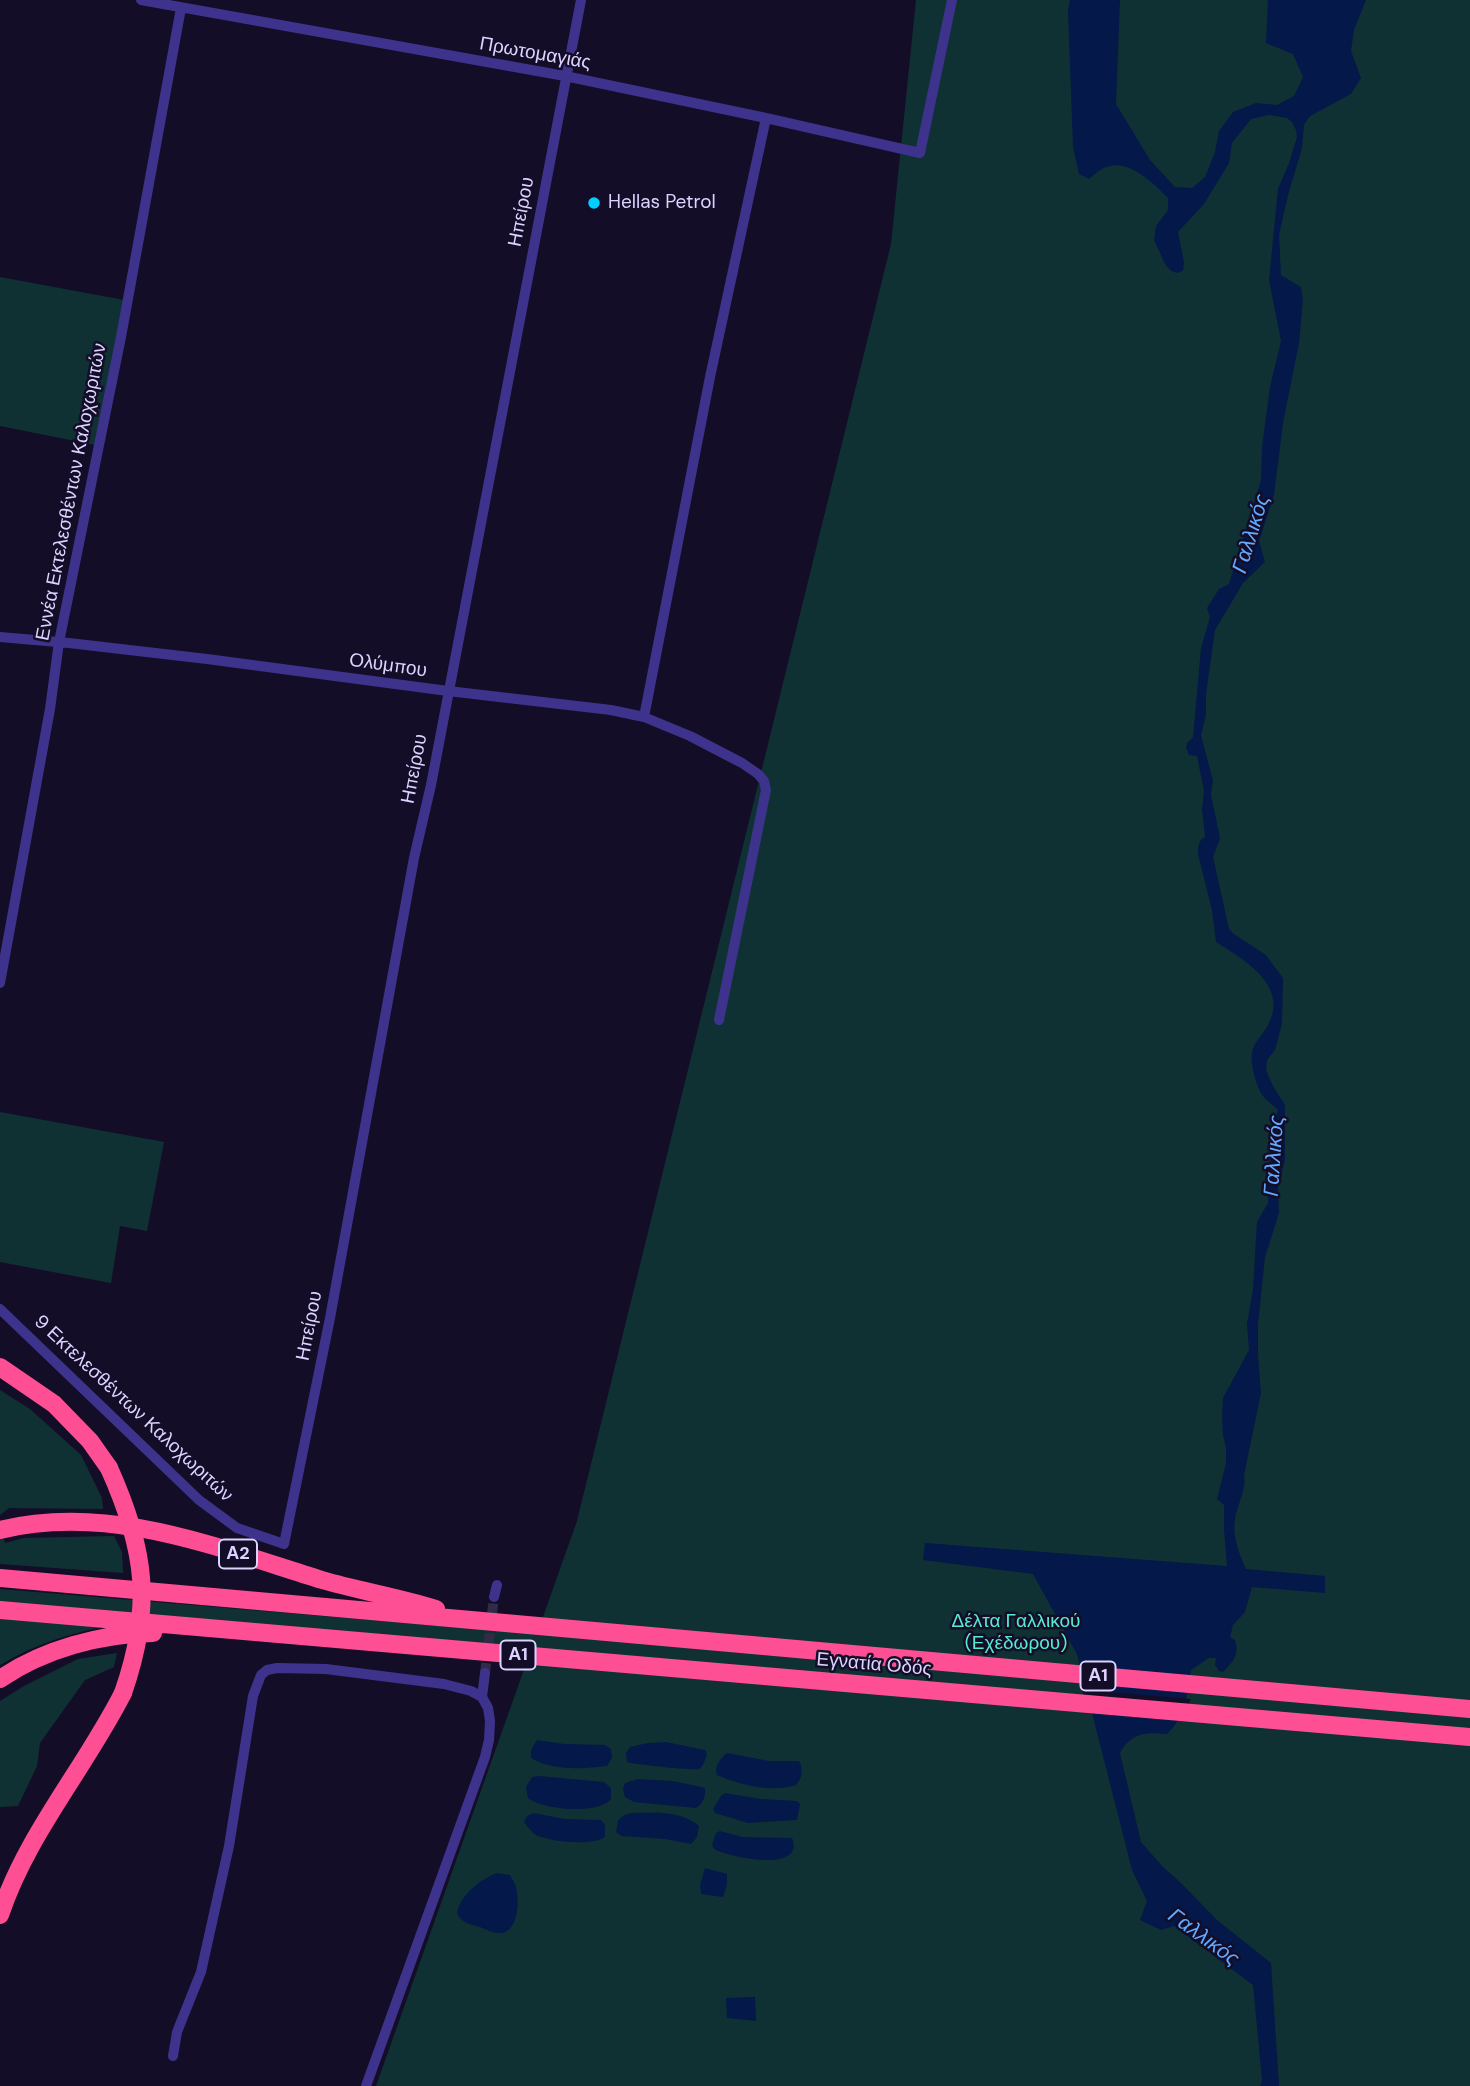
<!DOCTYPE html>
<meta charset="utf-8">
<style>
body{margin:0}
canvas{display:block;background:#140d28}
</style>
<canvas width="1470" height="2086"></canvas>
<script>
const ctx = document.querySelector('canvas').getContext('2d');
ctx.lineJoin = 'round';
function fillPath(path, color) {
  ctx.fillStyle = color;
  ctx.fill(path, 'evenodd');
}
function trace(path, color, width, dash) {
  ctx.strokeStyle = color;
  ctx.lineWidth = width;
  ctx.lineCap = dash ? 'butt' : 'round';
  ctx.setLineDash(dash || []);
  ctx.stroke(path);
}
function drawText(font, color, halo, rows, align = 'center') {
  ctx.font = font + ' "DM Sans",sans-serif';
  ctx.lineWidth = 5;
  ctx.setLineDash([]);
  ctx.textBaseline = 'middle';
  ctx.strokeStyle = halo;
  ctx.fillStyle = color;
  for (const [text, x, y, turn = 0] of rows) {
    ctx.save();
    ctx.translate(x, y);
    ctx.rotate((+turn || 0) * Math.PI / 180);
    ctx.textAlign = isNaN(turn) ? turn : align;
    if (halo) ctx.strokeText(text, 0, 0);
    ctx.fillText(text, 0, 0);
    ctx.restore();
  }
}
const green = new Path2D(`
 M916,0H1470V2086H376L531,1650L0,1605V1589L537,1634L577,1521L891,244Z
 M0,277L124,300L95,445L0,426Z
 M0,1112L164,1142L147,1231L120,1226L111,1283L0,1262Z
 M0,1390L30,1409L81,1455L102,1498L103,1509L9,1508L0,1515Z
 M0,1529L5,1543L24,1538L114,1536L122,1552L123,1573L0,1564Z
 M0,1617L116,1624C75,1632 36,1643 0,1665Z
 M117,1653L114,1667L85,1680L40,1743L37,1766L18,1806L0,1807V1701L24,1686L78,1659Z`);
const water = new Path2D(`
 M1070,0H1120L1116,104L1150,160L1175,187L1192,188L1205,177L1215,152L1219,131L1233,112L1256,103L1277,105L1294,96L1303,77L1293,54L1266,43L1268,0H1366L1354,30L1351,51L1361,78L1351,94L1310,116L1304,125L1302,148L1288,195L1279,235L1281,275L1301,287L1303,300L1299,343L1283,423L1274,495L1259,541L1265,562L1243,583L1215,630L1206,694V715L1201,735L1213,781L1211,795L1220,838L1213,857L1229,929L1234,934L1266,955L1283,978L1282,1024L1275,1050L1267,1060L1266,1070L1273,1086L1285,1105V1160L1278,1186L1279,1213L1265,1257L1258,1324V1355L1261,1393L1244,1475C1247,1490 1237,1504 1235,1519C1232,1537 1239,1553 1246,1569L1325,1576V1593L1252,1587L1245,1612L1233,1625L1230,1637L1235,1640C1240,1654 1233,1662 1223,1672L1219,1671L1215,1665L1216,1658H1209L1191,1670C1188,1693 1185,1717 1167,1734C1145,1732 1131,1733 1120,1753L1141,1842L1163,1867L1180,1882L1217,1920L1271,1963L1279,2086H1260L1262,2080L1253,1985L1174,1926L1161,1930L1140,1920L1147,1901L1132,1870L1077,1654L1033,1574L923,1560L925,1543L1227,1566L1224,1529V1505L1217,1499L1226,1463V1447L1223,1436L1222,1417L1223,1398L1249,1350L1247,1324L1253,1289L1257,1222L1268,1203V1173L1275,1121L1278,1110C1273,1105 1267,1101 1262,1095C1256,1085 1250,1065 1252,1053C1254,1041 1263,1035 1268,1025C1290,986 1243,959 1216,942L1212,910L1198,854C1198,846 1198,841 1205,837L1202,810L1204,791L1197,756L1189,755L1186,748L1187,743L1193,737L1201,648L1210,617L1207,608L1219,589L1229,584L1261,480L1262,447L1270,387L1281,341L1269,280L1278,189L1289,163L1297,137L1296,130L1292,122L1287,118L1269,115L1251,119L1232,143L1229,163L1204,204L1178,232L1184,262L1183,271L1177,273L1171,271L1165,264L1154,240L1156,226L1168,210V198C1153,183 1126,155 1102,169C1098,171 1093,176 1089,179L1079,174L1073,147L1068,10Z
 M537,1740L564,1744L605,1745L611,1749L612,1758L607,1766C582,1769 553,1771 531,1758V1750Z
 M666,1742L705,1750L707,1754C705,1759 704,1766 699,1769C696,1771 631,1764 627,1762L626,1753L630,1747L648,1743Z
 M727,1753L769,1761H799C804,1770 802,1778 796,1785C773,1793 739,1785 717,1775C714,1766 720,1759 727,1753Z
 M539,1776L604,1782L611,1788V1799C599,1815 543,1810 528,1798L526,1787L532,1777Z
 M638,1779L672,1781L702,1787L705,1788C706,1796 703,1804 696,1808L634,1802L625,1797L623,1789L625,1783Z
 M725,1793L761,1799L797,1801L800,1804L797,1820L748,1823L715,1813L713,1809L721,1796Z
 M534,1813L564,1819L601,1820L605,1825V1837C593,1846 550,1842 536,1835C531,1832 527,1826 524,1822L527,1816Z
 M632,1813C653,1812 683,1811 699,1826L697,1837L691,1844L665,1839L621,1836L616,1832L618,1820L624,1815Z
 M720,1831L742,1837L792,1838C806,1874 728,1857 714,1849L712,1845L716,1833Z
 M705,1868L727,1874V1884L723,1897L701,1894L700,1885Z
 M497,1873L510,1875C511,1878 514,1881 515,1884C520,1897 519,1931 502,1933C494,1934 487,1930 480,1927C470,1924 461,1923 457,1913C460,1895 481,1879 497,1873Z
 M755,1997L756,2021L727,2018L726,1998Z`);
const pier = new Path2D(`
 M1082,1690L1191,1699L1181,1721L1088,1713Z`);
const minorTunnel = new Path2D(`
 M485,1673L494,1597`);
const minor = new Path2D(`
 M141,0L565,76L766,118L920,153L952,0
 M0,637L69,643L207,659L448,691L611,710L644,717L690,736L742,763L758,774L764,781L766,790L719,1020
 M644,717L710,377L766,118
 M0,983L50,709L59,642L121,337L181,8
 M0,1309L199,1500L237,1528L284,1544L330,1318L414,858L431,785L581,0
 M494,1597L497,1585
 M173,2056L177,2032L201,1972L229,1846L253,1696L261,1675L267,1670L277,1668L326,1669L444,1684L471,1691L482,1697
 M366,2086L485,1757L489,1740L490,1721L488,1708L482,1697L485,1673`);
const motorway = new Path2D(`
 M0,1367L54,1404L90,1441L109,1468
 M0,1530C110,1503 218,1548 322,1580C360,1591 398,1597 436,1609
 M0,1578L1470,1709
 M0,1610L1470,1737
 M0,1679C44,1649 100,1634 153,1633
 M0,1915C27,1834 85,1768 123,1693`);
const motorwayBridge = new Path2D(`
 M109,1468C146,1550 153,1607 123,1693`);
const markers = [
 [594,203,7,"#00d0ff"]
];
const shields = [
 [238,1554,38],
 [518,1655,35],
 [1098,1676,35]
];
const shieldNames = [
 ["Α2",238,1554],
 ["Α1",518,1655],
 ["Α1",1098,1676]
];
const streetNames = [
 ["Πρωτομαγιάς",535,54,10],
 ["Ηπείρου",522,212,-79],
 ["Εννέα Εκτελεσθέντων Καλοχωριτών",72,492,-79],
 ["Ολύμπου",388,666,8],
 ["Ηπείρου",415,769,-79],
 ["Ηπείρου",310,1326,-79],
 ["9 Εκτελεσθέντων Καλοχωριτών",133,1409,43],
 ["Εγνατία Οδός",874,1665,5]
];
const poiNames = [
 ["Hellas Petrol",608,203]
];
const parkNames = [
 ["Δέλτα Γαλλικού",1016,1622],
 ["(Εχέδωρου)",1016,1644]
];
const waterNames = [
 ["Γαλλικός",1252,534,-73],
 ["Γαλλικός",1275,1156,-86],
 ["Γαλλικός",1203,1938,36]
];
fillPath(green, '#0f3133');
fillPath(water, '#041849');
fillPath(pier, '#140d28');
trace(minorTunnel, '#322b48', 10, [10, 5]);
trace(minor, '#3e338c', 10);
trace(motorway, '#ff4f94', 18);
trace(motorwayBridge, '#ff4f94', 18);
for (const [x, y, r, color] of markers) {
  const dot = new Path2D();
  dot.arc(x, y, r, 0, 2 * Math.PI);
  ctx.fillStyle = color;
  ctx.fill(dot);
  trace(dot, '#140d28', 2.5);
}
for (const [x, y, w] of shields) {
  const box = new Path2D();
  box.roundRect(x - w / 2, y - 14.5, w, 29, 5);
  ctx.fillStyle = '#140d28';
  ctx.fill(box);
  trace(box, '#dcd4ff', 2);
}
drawText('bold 18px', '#dcd4ff', null, shieldNames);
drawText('19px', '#dcd4ff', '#140d28', streetNames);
drawText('19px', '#dcd4ff', '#140d28', poiNames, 'left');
drawText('19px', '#53ecd3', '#140d28', parkNames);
drawText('italic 21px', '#62a9ff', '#140d28', waterNames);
</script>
